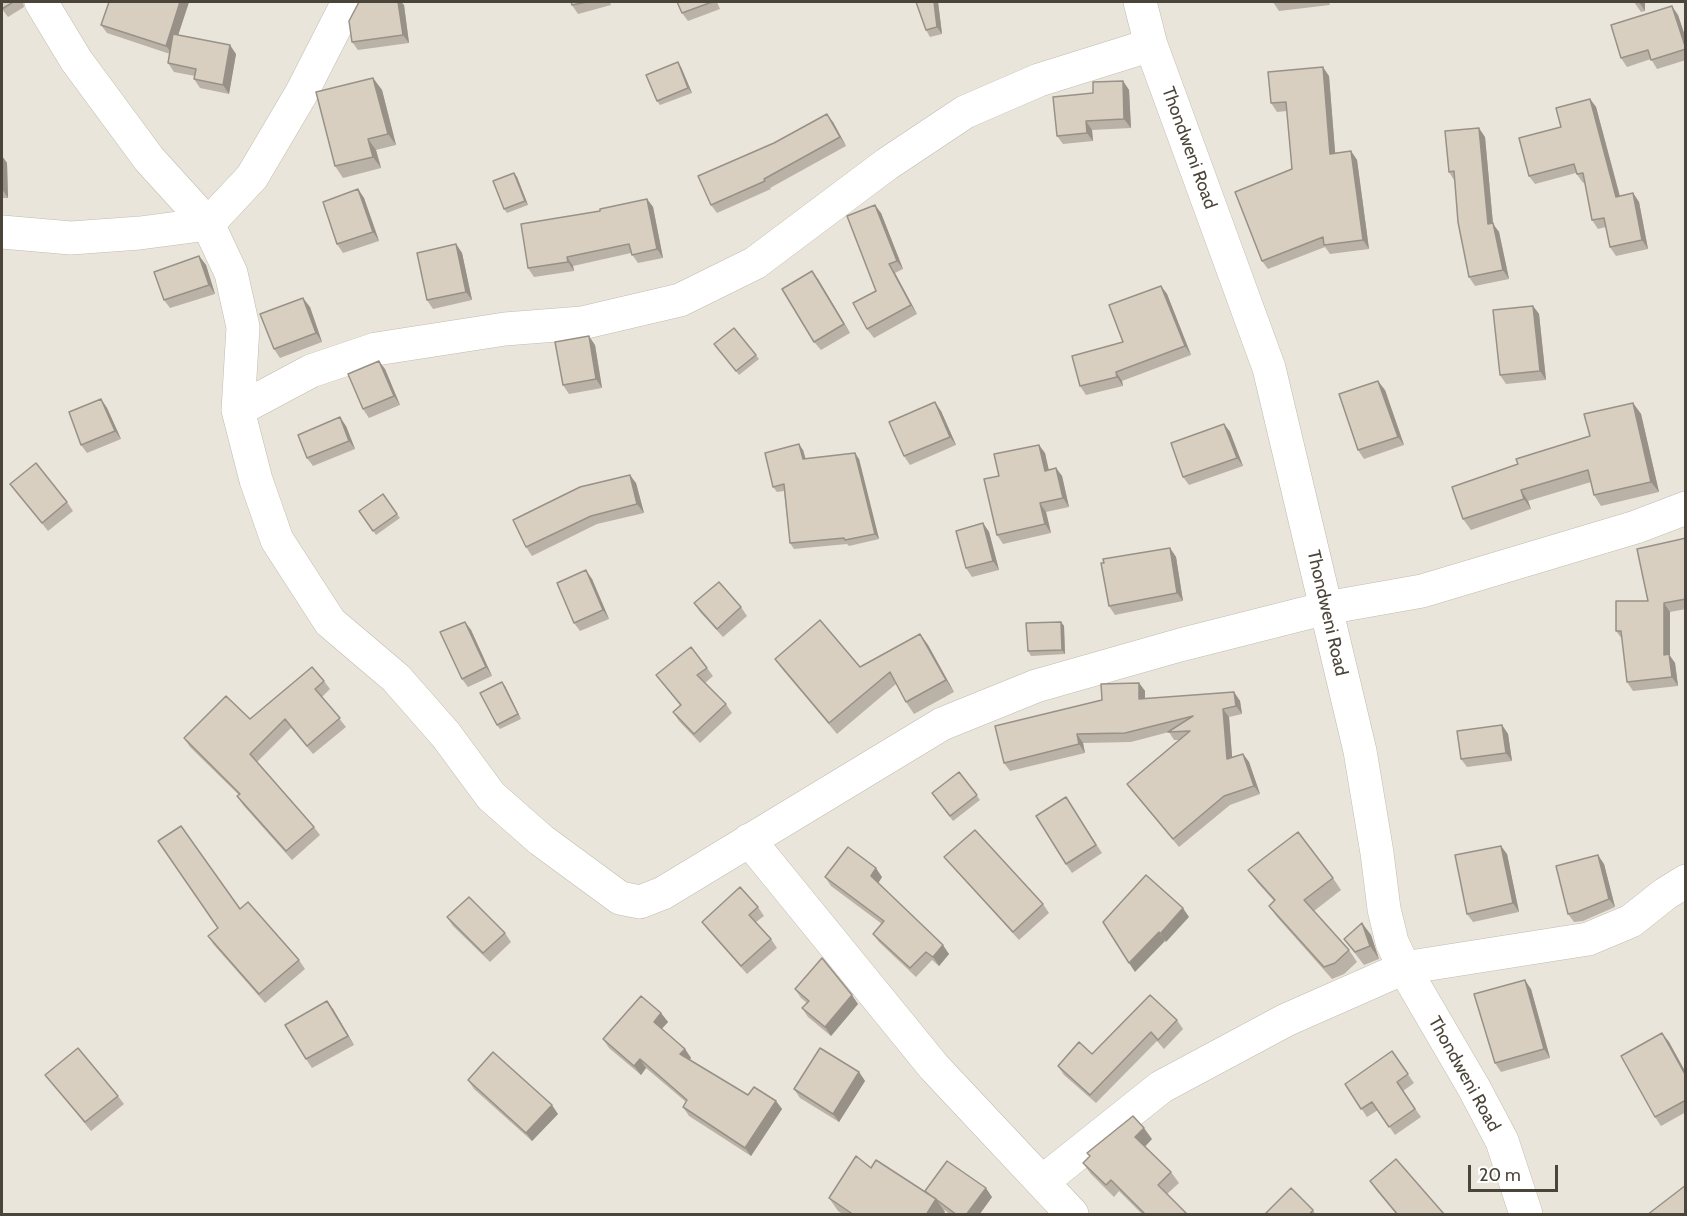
<!DOCTYPE html>
<style>
body{margin:0}
#map{position:relative;width:1687px;height:1216px;overflow:hidden;background:#f6f3ec;font-family:Cabin,sans-serif}
canvas{display:block}
.frame{position:absolute;inset:0;border:3px solid #4b4439;pointer-events:none}
.scale{position:absolute;left:1468px;top:1165px;width:90px;height:27px;box-sizing:border-box;border:3px solid #4b4439;border-top:0;padding-left:8px;font-size:18px;line-height:21px;white-space:nowrap;color:#4b4439;-webkit-text-stroke:4px #fff;paint-order:stroke}
</style>
<div id="map">
<canvas width="1687" height="1216"></canvas>
<div class="frame"></div>
<div class="scale">20 m</div>
</div>
<script>
const ctx = document.querySelector('canvas').getContext('2d');
ctx.lineJoin = 'round';
function fillPath(path, color) {
  ctx.fillStyle = color;
  ctx.fill(path, 'evenodd');
}
function trace(path, color, width, dash) {
  ctx.strokeStyle = color;
  ctx.lineWidth = width;
  ctx.lineCap = dash ? 'butt' : 'round';
  ctx.setLineDash(dash || []);
  ctx.stroke(path);
}
function drawText(font, color, halo, rows, align = 'center') {
  ctx.font = font + ' Cabin,sans-serif';
  ctx.lineWidth = 5;
  ctx.setLineDash([]);
  ctx.textBaseline = 'middle';
  ctx.strokeStyle = halo;
  ctx.fillStyle = color;
  for (const [text, x, y, turn = 0] of rows) {
    ctx.save();
    ctx.translate(x, y);
    ctx.rotate((+turn || 0) * Math.PI / 180);
    ctx.textAlign = isNaN(turn) ? turn : align;
    if (halo) ctx.strokeText(text, 0, 0);
    ctx.fillText(text, 0, 0);
    ctx.restore();
  }
}
const residential = new Path2D(`
 M2,2H1685V1214H2Z`);
const street = new Path2D(`
 M41,2L76,60L149,159L208,224L231,273L243,327L238,410L256,480L277,540L330,622L396,678L446,735L491,796L541,840L620,898L640,902L663,893L942,724L1036,686L1180,645L1326,608L1422,591L1636,527L1686,508
 M1140,2L1151,45L1269,368L1360,751L1377,853L1384,909L1392,942L1404,968L1474,1088L1502,1141L1526,1214
 M2,232L71,238L140,233L208,224L252,177L301,94L348,2
 M238,410L311,371L376,349L505,329L582,323L680,300L755,263L887,164L965,112L1039,80L1151,45
 M749,840L934,1067L1072,1214
 M1042,1182L1161,1087L1286,1020L1404,968L1588,939L1631,921L1665,894L1686,881`);
const wall = new Path2D(`
 M2,2H23L24,7L8,17L2,9Z
 M109,2H189L178,35L236,54L229,94L200,88L194,79L195,76L174,72L168,63L170,54L107,33L101,25Z
 M359,2H401L404,5L409,43L358,50L352,42Z
 M571,2H610L611,5L578,14L572,5Z
 M677,2H717L720,9L688,21L682,13Z
 M938,2L942,34L930,37L926,30Z
 M1273,2H1329L1330,5L1279,11Z
 M1634,2H1645V11L1641,12Z
 M1678,15L1686,39V60L1657,69L1651,59L1627,67L1621,58Z
 M681,67L692,93L660,105L657,101Z
 M1329,76L1335,153L1351,151L1357,160L1369,249L1330,254L1325,247L1268,269L1262,261L1292,169L1287,111L1277,112L1271,103Z
 M373,78L382,90L396,145L376,150L381,168L343,178L335,166Z
 M1123,81L1129,90L1131,128L1092,130L1093,141L1063,144L1057,136L1093,93Z
 M1590,99L1596,107L1620,196L1633,193L1639,202L1648,249L1616,256L1610,247L1606,227L1598,229L1592,220L1585,182L1583,183L1576,173L1535,184L1529,176L1561,127Z
 M833,122L846,146L770,188L771,189L717,213L711,205Z
 M1485,137L1493,224L1499,232L1509,279L1475,286L1469,277L1454,180L1449,172Z
 M2,156L7,163L8,198H2Z
 M514,173L517,177L528,205L507,213L504,209Z
 M358,189L364,198L379,241L343,253L337,244Z
 M647,199L653,207L663,258L638,263L631,253L573,266L574,271L534,277L528,268L600,211Z
 M881,213L903,269L895,273L917,314L874,338L867,329L876,291Z
 M456,244L462,253L472,300L433,309L427,300Z
 M199,256L206,265L215,294L170,308L164,300Z
 M818,279L850,333L821,350L814,342Z
 M1161,286L1167,294L1191,355L1122,381L1123,386L1086,395L1080,386L1123,342Z
 M1533,306L1539,314L1546,380L1506,384L1500,375Z
 M310,307L322,342L280,358L274,349Z
 M595,345L602,388L569,394L563,385Z
 M718,348L756,355L759,359L739,375Z
 M385,369L400,405L369,418L363,409Z
 M1385,390L1404,445L1364,459L1358,450Z
 M101,399L107,408L121,439L87,453L81,445Z
 M1633,403L1641,414L1659,492L1601,506L1594,495L1591,482L1528,501L1531,509L1471,530L1463,519L1518,464L1590,436Z
 M941,411L956,445L910,465L904,456Z
 M1224,424L1230,432L1243,466L1189,485L1183,477Z
 M346,426L355,449L313,466L307,458Z
 M803,450L806,459H859L879,539L849,546L847,544L794,549L790,543L784,491L777,492L773,487Z
 M1045,453L1048,470L1056,468L1062,476L1069,507L1046,512L1051,533L1003,544L997,535L999,476Z
 M636,483L644,513L597,524L532,556L526,547Z
 M10,484L67,502L73,511L48,531Z
 M383,494L400,518L376,535L359,511Z
 M983,523L989,532L999,570L972,577L966,568Z
 M1686,538V609L1670,612V656L1675,663L1678,686L1633,691L1627,682L1622,639L1616,631L1648,601Z
 M1170,548L1176,557L1183,601L1115,615L1109,606Z
 M592,579L609,619L580,631L574,623Z
 M694,603L741,607L747,616L723,637L700,612Z
 M465,622L471,630L492,676L468,687L462,679Z
 M1061,622L1064,626L1065,654L1031,656L1028,651Z
 M920,634L928,645L954,692L914,714L906,702L896,684L837,734L783,670L775,659L860,667Z
 M707,668L713,676L705,683L726,704L732,713L700,743L679,721L673,712L680,705L656,675Z
 M324,681L330,689L322,697L346,727L313,754L291,728L257,762L314,827L320,835L292,860L243,805L237,796L239,795L190,747L184,738L250,719Z
 M1139,683L1145,691V699L1234,692L1240,701L1242,714L1229,717L1232,757L1243,754L1249,762L1260,794L1230,805L1179,847L1133,792L1127,784L1179,740H1174L1169,732L1131,742L1083,743L1085,753L1010,771L1004,763L1102,700Z
 M505,686L521,719L500,729L497,725Z
 M1502,725L1508,734L1512,761L1467,767L1461,759Z
 M959,772L980,800L953,821L932,793Z
 M1066,797L1102,853L1072,873L1066,864Z
 M1507,854L1519,912L1473,922L1467,914Z
 M944,857L1043,904L1049,913L1019,940L951,865Z
 M1604,864L1615,907L1583,921L1574,922L1568,914Z
 M1248,870L1333,878L1341,890L1314,911L1349,950L1357,962L1344,974L1332,979L1277,917L1269,906L1274,901L1257,882Z
 M825,877H882L878,883L949,954L939,966L932,960L916,977L879,942L873,934L882,924L831,886Z
 M758,907L764,916L756,922L771,939L777,948L747,974L708,930L702,922Z
 M240,909L299,960L305,969L265,1003L214,945L208,936Z
 M447,917L505,933L511,942L490,962L453,926Z
 M1362,923L1371,935L1379,959L1364,965L1344,939Z
 M795,989L858,1004L831,1036L808,1017L802,1008L807,1003L801,998Z
 M1531,989L1550,1058L1501,1072L1495,1063Z
 M333,1009L354,1045L312,1068L306,1059Z
 M661,1013L668,1022L661,1029L685,1049L691,1058L689,1060L748,1095L776,1101L782,1109L751,1156L689,1116L683,1107L686,1102L646,1068L641,1075L609,1048L603,1039Z
 M1177,1020L1183,1029L1164,1049L1157,1041L1096,1103L1064,1075L1058,1066L1092,1054Z
 M1662,1033L1669,1042L1686,1073V1112L1661,1126L1655,1117Z
 M1392,1051L1414,1083L1403,1091L1421,1117L1395,1135L1378,1110L1367,1117L1345,1084Z
 M859,1072L865,1081L839,1122L800,1098L794,1089Z
 M45,1075L118,1096L124,1104L91,1131Z
 M468,1080L558,1114L532,1141L474,1089Z
 M1152,1139L1145,1147L1171,1172L1179,1183L1167,1194L1188,1215H1143L1119,1191L1114,1197L1091,1174L1083,1163L1090,1156L1087,1153Z
 M1370,1181L1444,1214L1397,1215L1376,1190Z
 M925,1192L992,1197L979,1215H951L943,1209L945,1212L943,1215H844L838,1211L829,1198Z
 M1313,1210L1316,1215H1264Z`);
const shadedWall = new Path2D(`
 M180,2H189L172,54L166,46Z
 M398,2H401L404,5L409,43L403,35Z
 M934,2H938L942,34L937,27Z
 M1639,2H1645V11Z
 M1672,6L1678,15L1686,39V49Z
 M230,45L236,54L229,94L223,85Z
 M678,62L681,67L692,93L688,88Z
 M1323,67L1329,76L1336,163L1330,154Z
 M373,78L382,90L396,145L388,134Z
 M1123,81L1129,90L1131,128L1124,119Z
 M1590,99L1596,107L1622,205L1616,197Z
 M827,114L833,122L846,146L840,137Z
 M1086,121L1092,130L1093,141L1087,133Z
 M1479,128L1485,137L1493,224L1499,232L1509,279L1503,270L1488,224Z
 M368,139L376,150L381,168L373,157Z
 M1351,151L1357,160L1369,249L1363,240Z
 M2,156L7,163L8,198L2,189Z
 M514,173L517,177L528,205L525,201Z
 M358,189L364,198L379,241L373,232Z
 M1633,193L1639,202L1648,249L1642,240Z
 M647,199L653,207L663,258L657,249Z
 M875,205L881,213L903,269L897,261Z
 M456,244L462,253L472,300L466,292Z
 M199,256L206,265L215,294L209,285Z
 M567,257L573,266L574,271L568,262Z
 M889,264L895,273L917,314L911,305Z
 M812,271L818,279L850,333L844,324Z
 M1161,286L1167,294L1191,355L1185,346Z
 M303,298L310,307L322,342L316,333Z
 M1533,306L1539,314L1546,380L1540,371Z
 M589,336L595,345L602,388L596,379Z
 M379,361L385,369L400,405L394,396Z
 M1116,372L1122,381L1123,386L1117,377Z
 M1378,381L1385,390L1404,445L1398,437Z
 M101,399L107,408L121,439L115,431Z
 M935,402L941,411L956,445L950,437Z
 M1633,403L1641,414L1659,492L1651,482Z
 M340,417L346,426L355,449L349,441Z
 M1224,424L1230,432L1243,466L1237,458Z
 M799,444L803,450L807,465L803,459Z
 M1039,445L1045,453L1051,479L1045,471Z
 M855,453L859,459L879,539L875,534Z
 M1056,468L1062,476L1069,507L1063,498Z
 M630,475L636,483L644,513L637,504Z
 M1521,490L1528,501L1531,509L1524,499Z
 M1040,503L1046,512L1051,533L1045,524Z
 M983,523L989,532L999,570L993,561Z
 M1170,548L1176,557L1183,601L1177,593Z
 M586,570L592,579L609,619L603,610Z
 M1664,603L1670,612V656L1675,663L1678,686L1672,677L1664,655Z
 M465,622L471,630L492,676L486,667Z
 M1061,622L1064,626L1065,654L1062,650Z
 M920,634L928,645L954,692L946,680Z
 M502,682L505,686L521,719L518,714Z
 M1139,683L1145,691V708L1139,699Z
 M1234,692L1240,701L1242,714L1236,706Z
 M1223,709L1229,717L1233,768L1227,759Z
 M1502,725L1508,734L1512,761L1506,753Z
 M1077,734L1083,743L1085,753L1079,744Z
 M1243,754L1249,762L1260,794L1254,786Z
 M1501,846L1507,854L1519,912L1513,903Z
 M1598,855L1604,864L1615,907L1609,899Z
 M876,868L882,877L877,885L871,876Z
 M1183,908L1189,917L1166,942L1160,934Z
 M1362,923L1371,935L1379,959L1370,946Z
 M1159,932L1165,941L1135,972L1129,963Z
 M943,945L949,954L939,966L933,957Z
 M1525,980L1531,989L1550,1058L1544,1049Z
 M852,995L858,1004L831,1036L825,1027Z
 M327,1001L333,1009L354,1045L348,1036Z
 M661,1013L668,1022L660,1031L654,1022Z
 M1662,1033L1669,1042L1686,1073V1076Z
 M685,1049L691,1058L686,1063L680,1054Z
 M640,1059L646,1068L641,1075L634,1066Z
 M859,1072L865,1081L839,1122L833,1114Z
 M776,1101L782,1109L751,1156L745,1148Z
 M552,1105L558,1114L532,1141L526,1133Z
 M1144,1128L1152,1139L1143,1148L1135,1137Z
 M986,1188L992,1197L979,1215H966Z
 M936,1199L945,1212L943,1215H926Z`);
const building = new Path2D(`
 M2,2H13L2,9Z
 M109,2H180L166,46L101,25Z
 M359,2H398L403,35L352,42L349,21Z
 M571,2H587L572,5Z
 M677,2H712L682,13Z
 M916,2H934L937,27L926,30Z
 M1672,6L1686,49L1651,60L1648,50L1621,58L1611,25Z
 M173,34L230,45L223,85L194,79L196,69L168,63Z
 M678,62L688,88L657,101L646,75Z
 M1323,67L1330,154L1351,151L1363,240L1324,245L1323,237L1262,261L1235,192L1292,169L1286,102L1271,103L1268,72Z
 M373,78L388,134L368,139L373,157L335,166L316,92Z
 M1123,81L1124,119L1086,121L1087,133L1057,136L1053,97L1093,93V82Z
 M1590,99L1616,197L1633,193L1642,240L1610,247L1604,218L1592,220L1583,173L1577,174L1574,164L1529,176L1519,138L1561,127L1556,108Z
 M827,114L840,137L764,179L765,181L711,205L698,176L774,143Z
 M1479,128L1488,224L1493,223L1503,270L1469,277L1458,222L1454,171L1449,172L1445,131Z
 M514,173L525,201L504,209L493,181Z
 M358,189L373,232L337,244L323,202Z
 M647,199L657,249L632,255L629,244L567,257L568,262L528,268L521,224L600,211V209Z
 M875,205L897,261L889,264L911,305L867,329L853,303L876,291L847,216Z
 M456,244L466,292L427,300L417,253Z
 M199,256L209,285L164,300L154,272Z
 M812,271L844,324L814,342L782,289Z
 M1161,286L1185,346L1116,372L1117,377L1080,386L1072,356L1123,342L1109,305Z
 M303,298L316,333L274,349L260,314Z
 M1533,306L1540,371L1500,375L1493,310Z
 M734,328L756,355L736,371L714,344Z
 M589,336L596,379L563,385L555,342Z
 M379,361L394,396L363,409L348,374Z
 M1378,381L1398,437L1358,450L1339,394Z
 M101,399L115,431L81,445L69,412Z
 M935,402L950,437L904,456L889,422Z
 M1633,403L1651,482L1594,495L1588,470L1521,490L1524,499L1463,519L1452,487L1518,464L1516,459L1590,436L1584,414Z
 M340,417L349,441L307,458L298,435Z
 M1224,424L1237,458L1183,477L1171,443Z
 M799,444L803,459L855,453L875,534L845,540L844,538L790,543L784,484L773,487L765,453Z
 M1039,445L1045,471L1056,468L1063,498L1040,503L1045,524L997,535L984,479L999,476L994,454Z
 M36,463L67,502L42,523L10,484Z
 M630,475L637,504L591,516L526,547L513,520L580,487Z
 M383,494L397,514L373,531L359,511Z
 M983,523L993,561L966,568L956,531Z
 M1686,538V599L1664,603V655L1669,654L1672,677L1627,682L1621,631H1616V601H1648L1637,549Z
 M1170,548L1177,593L1109,606L1101,563H1104L1103,559Z
 M586,570L603,610L574,623L557,583Z
 M719,582L741,607L717,629L694,603Z
 M820,620L860,667L920,634L946,680L906,702L890,672L829,723L775,659Z
 M465,622L486,667L462,679L440,632Z
 M1061,622L1062,650L1028,651L1026,623Z
 M691,647L707,668L697,675L726,704L694,734L673,712L681,705L656,675Z
 M312,667L324,681L315,689L340,718L307,746L285,719L250,754L314,827L286,851L237,796L240,794L184,738L226,696L250,719Z
 M502,682L518,714L497,725L480,693Z
 M1139,683V699L1234,692L1236,706L1223,709L1227,759L1243,754L1254,786L1224,796L1173,839L1127,784L1190,731L1168,732L1193,716L1125,733L1077,734L1079,744L1004,763L995,726L1102,700L1101,684Z
 M1502,725L1506,753L1461,759L1457,731Z
 M959,772L977,795L950,816L932,793Z
 M1066,797L1096,845L1066,864L1036,816Z
 M181,826L240,909L248,902L299,960L259,994L208,936L218,928L158,841Z
 M975,830L1043,904L1013,932L944,857Z
 M1298,832L1333,878L1304,900L1349,950L1335,963L1324,967L1269,906L1275,900L1248,870Z
 M1501,846L1513,903L1467,914L1455,855Z
 M848,847L876,868L871,876L943,945L933,957L926,952L910,968L873,934L884,921L825,877Z
 M1598,855L1609,899L1577,912L1568,914L1556,866Z
 M1146,875L1183,908L1160,934L1159,932L1129,963L1103,922Z
 M740,887L758,907L749,915L771,939L741,966L702,922Z
 M469,897L505,933L483,953L447,917Z
 M1362,923L1370,946L1355,952L1344,939Z
 M822,958L852,995L825,1027L802,1008L809,1001L795,989Z
 M1525,980L1544,1049L1495,1063L1474,994Z
 M1150,995L1177,1020L1158,1040L1151,1032L1090,1095L1058,1066L1079,1042L1092,1054Z
 M641,996L661,1013L654,1022L685,1049L680,1054L748,1095L754,1087L776,1101L745,1148L683,1107L687,1100L640,1059L634,1066L603,1039Z
 M327,1001L348,1036L306,1059L285,1025Z
 M1662,1033L1686,1076V1100L1655,1117L1621,1056Z
 M78,1048L118,1096L85,1122L45,1075Z
 M820,1048L859,1072L833,1114L794,1089Z
 M1392,1051L1408,1074L1397,1082L1415,1109L1389,1127L1372,1102L1361,1109L1345,1084Z
 M493,1052L552,1105L526,1133L468,1080Z
 M1133,1116L1144,1128L1135,1137L1171,1172L1158,1185L1188,1215H1146L1111,1180L1106,1185L1083,1163L1090,1156L1087,1153Z
 M856,1156L871,1168L876,1160L936,1199L926,1215H854L829,1198Z
 M1396,1159L1444,1214V1215H1398L1370,1181Z
 M947,1161L986,1188L966,1215H957L925,1191Z
 M1686,1185V1215H1647Z
 M1291,1188L1313,1210L1309,1215H1264Z`);
const streetNames = [
 ["Thondweni Road",1189,148,70],
 ["Thondweni Road",1327,613,77],
 ["Thondweni Road",1464,1074,61]
];
fillPath(residential, '#eae5da');
trace(street, '#c2bbae', 34);
trace(street, '#fff', 33);
fillPath(wall, '#bab2a6');
fillPath(shadedWall, '#979187');
fillPath(building, '#d8cfc1');
trace(building, '#979187', 1.5);
drawText('18px', '#4b4439', '#fff', streetNames);
</script>
